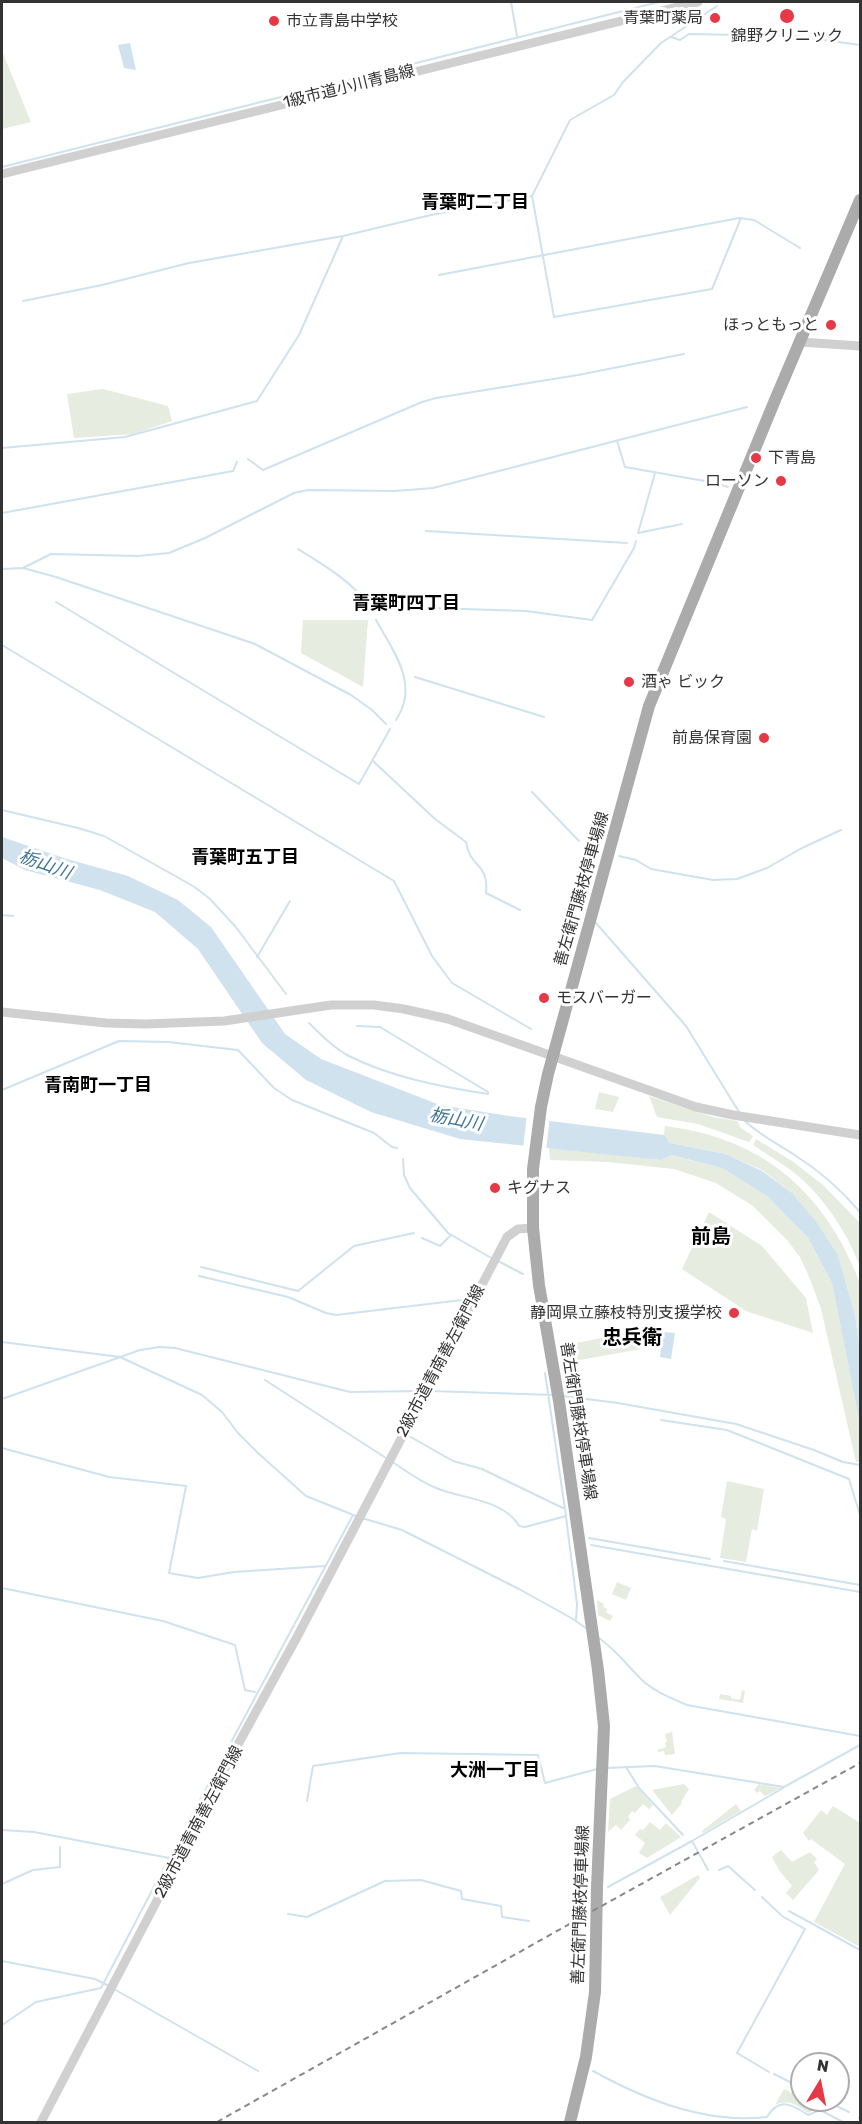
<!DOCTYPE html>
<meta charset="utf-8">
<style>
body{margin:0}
#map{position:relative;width:862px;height:2124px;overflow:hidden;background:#fff;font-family:Rubik,sans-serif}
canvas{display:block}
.frame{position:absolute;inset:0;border:3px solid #333;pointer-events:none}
.north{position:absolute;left:790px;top:2052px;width:60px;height:60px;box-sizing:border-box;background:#fff;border:2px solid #adadad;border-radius:50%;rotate:10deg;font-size:16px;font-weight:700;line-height:24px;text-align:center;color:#333}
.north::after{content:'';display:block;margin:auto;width:21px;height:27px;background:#e63946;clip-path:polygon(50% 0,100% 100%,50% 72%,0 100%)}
</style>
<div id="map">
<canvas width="862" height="2124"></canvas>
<div class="frame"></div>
<div class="north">N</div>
</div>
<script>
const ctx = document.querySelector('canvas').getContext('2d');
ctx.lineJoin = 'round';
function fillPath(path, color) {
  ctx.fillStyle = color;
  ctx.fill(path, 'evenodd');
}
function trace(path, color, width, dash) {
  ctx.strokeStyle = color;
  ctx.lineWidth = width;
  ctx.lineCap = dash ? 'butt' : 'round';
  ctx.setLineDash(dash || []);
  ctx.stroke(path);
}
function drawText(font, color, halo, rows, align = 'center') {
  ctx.font = font + ' Rubik,"Noto Sans JP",sans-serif';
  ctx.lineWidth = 6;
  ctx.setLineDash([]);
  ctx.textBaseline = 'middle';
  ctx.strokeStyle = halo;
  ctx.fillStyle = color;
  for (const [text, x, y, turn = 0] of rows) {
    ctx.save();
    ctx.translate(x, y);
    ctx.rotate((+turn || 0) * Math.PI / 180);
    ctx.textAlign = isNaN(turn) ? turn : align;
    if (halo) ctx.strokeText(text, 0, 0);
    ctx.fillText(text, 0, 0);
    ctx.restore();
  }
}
const green = new Path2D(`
 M2,51L31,122L2,129Z
 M103,389L168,406L172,421L133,434L74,438L67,394Z
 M303,620H368L363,687L301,653Z
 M599,1092L619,1097L613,1112L595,1109Z
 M649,1096L713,1117L737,1121L741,1128L753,1136L749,1142L698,1124L657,1117Z
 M665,1126C745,1136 803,1173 842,1244C848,1257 857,1272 860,1286C862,1302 860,1333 860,1351L855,1315L838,1255L816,1221L792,1193L762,1170L726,1154L670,1143L664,1135Z
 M756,1139L792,1161L823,1185L860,1223V1268C852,1241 829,1206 809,1186C793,1169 772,1158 753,1145Z
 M549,1147L661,1160L670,1155L722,1168L767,1196L808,1238L832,1283L860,1425V1462H856L821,1309L810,1279L800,1257L787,1240L753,1206L716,1183L674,1169L608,1162L550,1160Z
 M709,1212L762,1246L806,1298L813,1333L746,1311L682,1269Z
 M638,1331L641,1349L569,1362L566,1345Z
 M727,1481L764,1489L757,1531L752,1529L746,1562L720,1558L726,1519L721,1517Z
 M617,1582L631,1588L626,1600L612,1594Z
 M597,1600L604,1604L603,1607L607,1609L606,1612L613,1616L610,1621L598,1615Z
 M742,1690L745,1691L743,1703L719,1699L720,1694L731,1696V1698L740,1700Z
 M672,1732L675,1754L665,1755L664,1751L658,1752L657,1750L666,1747L665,1743L667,1742L665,1734Z
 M684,1784L689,1789L681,1802L682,1803L672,1815L652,1790Z
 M759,1784L781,1788L765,1796L760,1791L757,1793L754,1790Z
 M636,1786L653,1805L649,1809L643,1804L635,1813L632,1811L628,1817L630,1820L621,1830L616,1825L608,1832L610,1799Z
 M736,1804L741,1811L703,1833L702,1831Z
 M833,1806L860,1823V1947L814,1922L845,1864L811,1839L809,1841L803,1833L821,1810L827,1815Z
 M650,1822L660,1830L666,1823L681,1837L647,1858L639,1853L645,1843L635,1835L640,1829L643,1830Z
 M781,1850L792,1862L810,1852L817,1859L814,1862L819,1870L793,1900L786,1893L792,1886L779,1870L772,1857Z
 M698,1875L700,1878L670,1915L660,1897Z
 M784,2089L802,2097V2100H807L821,2107L808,2113C797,2105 789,2098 775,2105Z`);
const water = new Path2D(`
 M130,43L136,70L124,68L118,45Z
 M2,837L67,859L128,876L178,900L211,927L285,1034L321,1059L440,1105L509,1116L664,1135L670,1143L726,1154L762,1171L792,1193L816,1221L838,1255L855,1315L860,1351V1425L832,1283L808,1238L767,1196L722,1168L671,1155L661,1160L460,1139L371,1112L306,1080L262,1043L198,949L155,912L100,890L25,870L2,858Z
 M663,1332L675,1333L671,1359L660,1357Z`);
const pier = new Path2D(`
 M527,1115L550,1117L546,1150L523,1148Z`);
const stream = new Path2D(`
 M511,2L517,36
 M671,37L680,40L689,34L797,36L860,45
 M2,167L659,2
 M532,196L554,317L712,289L741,218
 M439,275L739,218L754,220L800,248
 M23,301L102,285L189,263L343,236
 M617,441L625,467L716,483L728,487
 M2,448L125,437L257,401L299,335L343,236L431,215L532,196L570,120L614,95L623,82L661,43L717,6
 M248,459L263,470L422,402L436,398L578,375L684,354
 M655,473L638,533L682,524
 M2,513L233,471L237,462
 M426,531L627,543
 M298,549C321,563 355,583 368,606L526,611L592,620L634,548L636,541
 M23,568L51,554L138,556L169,553L205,538L294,493L308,490L395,491L433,488L747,407
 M2,569L23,568L56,577L255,644L351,695L372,710L386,724
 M56,602L359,784L390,729
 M376,620C393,651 420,684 396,720
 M2,645L394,881L432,956L452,983L531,1029
 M415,677L544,717
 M373,761L435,819L466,842C470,869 489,862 486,893L520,910
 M532,792L579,841
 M2,810L78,828L104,836L193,886L209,898L235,926L286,994
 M619,856L636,860L651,869L713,880L737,879L767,868L802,848L841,830
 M575,899L585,910
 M2,915L13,916
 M596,923L686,1026L739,1112
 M257,957L290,901
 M309,1023C321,1035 334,1048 349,1056C391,1077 441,1087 488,1094V1092L380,1027L357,1026
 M2,1090L119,1041L168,1042L238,1050L274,1088L292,1100L374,1133L392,1147L397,1148
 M745,1121C761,1136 778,1144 796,1156C820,1171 842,1191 860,1212
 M403,1159L404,1175L410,1188L448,1233L493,1259
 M422,1238L440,1246L451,1235
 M498,1261L523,1274
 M201,1267L298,1291L354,1246L414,1233
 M199,1276L288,1297L326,1313L336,1315L462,1300
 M2,1342L120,1357L202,1395L222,1412L238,1433L258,1453L306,1496L356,1516
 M545,1373L565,1509
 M265,1380L386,1458
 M431,1391L554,1395
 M563,1396L618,1403L736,1424L814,1450L843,1462L860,1465
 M2,1399L140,1350L160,1347L175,1348L350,1392L422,1391
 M661,1420L727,1430L849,1479L860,1515
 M409,1436L453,1461L482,1469L565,1509L577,1604L576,1620
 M2,1448L109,1477L186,1486L169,1573L198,1578L234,1572L325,1566
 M391,1461C406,1471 419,1481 436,1488C462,1499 504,1499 519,1526L525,1527L566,1516
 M362,1518L402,1530L519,1589L573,1619L587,1629
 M589,1538L710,1559
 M591,1545L860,1592
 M724,1561L860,1585
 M2,1588L163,1621L235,1645L245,1690L255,1692
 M599,1638C618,1652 625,1663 641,1679C653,1691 671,1698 687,1705L860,1736
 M626,1767L639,1788L683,1835
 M606,1768L655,1766L784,1787L860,1745
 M307,1801L313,1766L400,1753L538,1755L545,1783L597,1769
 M2,1830L34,1832L169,1858L353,1515
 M692,1841L783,1788
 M719,1870L728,1866L755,1890
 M2,1884L33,1870L60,1867V1847
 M608,1887L692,1841L708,1870
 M762,1897L782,1916L805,1929L737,2053L769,2072
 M789,1911L860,1950
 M288,1914L307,1917L385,1881L421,1880L461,1891L462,1899L501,1906L502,1917L529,1921
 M2,1961L95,1979L109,1986
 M114,1989L258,2071
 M2,2025L36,2002L101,1988L169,1858
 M593,2071C646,2100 705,2124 767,2117C779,2097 792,2104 808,2115L820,2110L843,2122
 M774,2074L802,2088
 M824,2100L849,2112
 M859,2118L860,2119`);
const minor = new Path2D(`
 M2,174L698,2
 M800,342L860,346
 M2,1012L106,1023L146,1024L224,1021L331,1005H374L404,1009L448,1019L696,1107L733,1115L860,1135
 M41,2122L173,1870L208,1799L297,1637L507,1237L518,1229L533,1228`);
const major = new Path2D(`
 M570,2122L586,2057L595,1992L597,1887L604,1726L598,1670L559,1401L539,1285L533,1228V1169L541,1107L548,1074L649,706L775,400L860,200`);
const rail = new Path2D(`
 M217,2122L589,1913L860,1763`);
const markers = [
 [787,16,8,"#e63946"],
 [715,18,6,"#e63946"],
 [274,21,6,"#e63946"],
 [831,325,6,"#e63946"],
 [756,458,6,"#e63946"],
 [781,481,6,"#e63946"],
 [629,682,6,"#e63946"],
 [764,738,6,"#e63946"],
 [544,998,6,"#e63946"],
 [495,1188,6,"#e63946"],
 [734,1313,6,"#e63946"]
];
const poiNames = [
 ["青葉町薬局",703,18],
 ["市立青島中学校",286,21,"left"],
 ["錦野クリニック",787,36,"center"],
 ["ほっともっと",819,325],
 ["下青島",768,458,"left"],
 ["ローソン",769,481],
 ["酒ゃ ビック",641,682,"left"],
 ["前島保育園",752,738],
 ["モスバーガー",556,998,"left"],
 ["キグナス",507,1188,"left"],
 ["静岡県立藤枝特別支援学校",722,1313]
];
const streetNames = [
 ["1級市道小川青島線",349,87,-14],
 ["善左衛門藤枝停車場線",582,889,-74],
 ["2級市道青南善左衛門線",441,1361,-62],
 ["善左衛門藤枝停車場線",578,1421,81],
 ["2級市道青南善左衛門線",199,1822,-62],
 ["善左衛門藤枝停車場線",581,1905,-88]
];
const neighbourhoodNames = [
 ["青葉町二丁目",475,203],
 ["青葉町四丁目",406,604],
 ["青葉町五丁目",245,858],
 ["青南町一丁目",98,1086],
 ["大洲一丁目",495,1771]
];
const waterNames = [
 ["栃山川",45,865,20],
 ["栃山川",456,1120,11]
];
const quarterNames = [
 ["前島",711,1237],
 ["忠兵衛",632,1338]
];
fillPath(green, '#e6ecdf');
fillPath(water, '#cfe2ee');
fillPath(pier, '#fff');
trace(stream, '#cfe2ee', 2);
trace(minor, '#d0d0d0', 9);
trace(major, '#ababab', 12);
trace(rail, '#888', 2, [6, 4.5]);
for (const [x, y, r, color] of markers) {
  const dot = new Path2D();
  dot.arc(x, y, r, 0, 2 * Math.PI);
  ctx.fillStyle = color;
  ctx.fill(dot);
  trace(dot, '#fff', 2);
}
drawText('16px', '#333', '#fff', poiNames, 'right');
drawText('16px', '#333', '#fff', streetNames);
drawText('bold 18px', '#000', '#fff', neighbourhoodNames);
drawText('italic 18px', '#3f7597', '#fff', waterNames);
drawText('bold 20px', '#000', '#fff', quarterNames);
</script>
